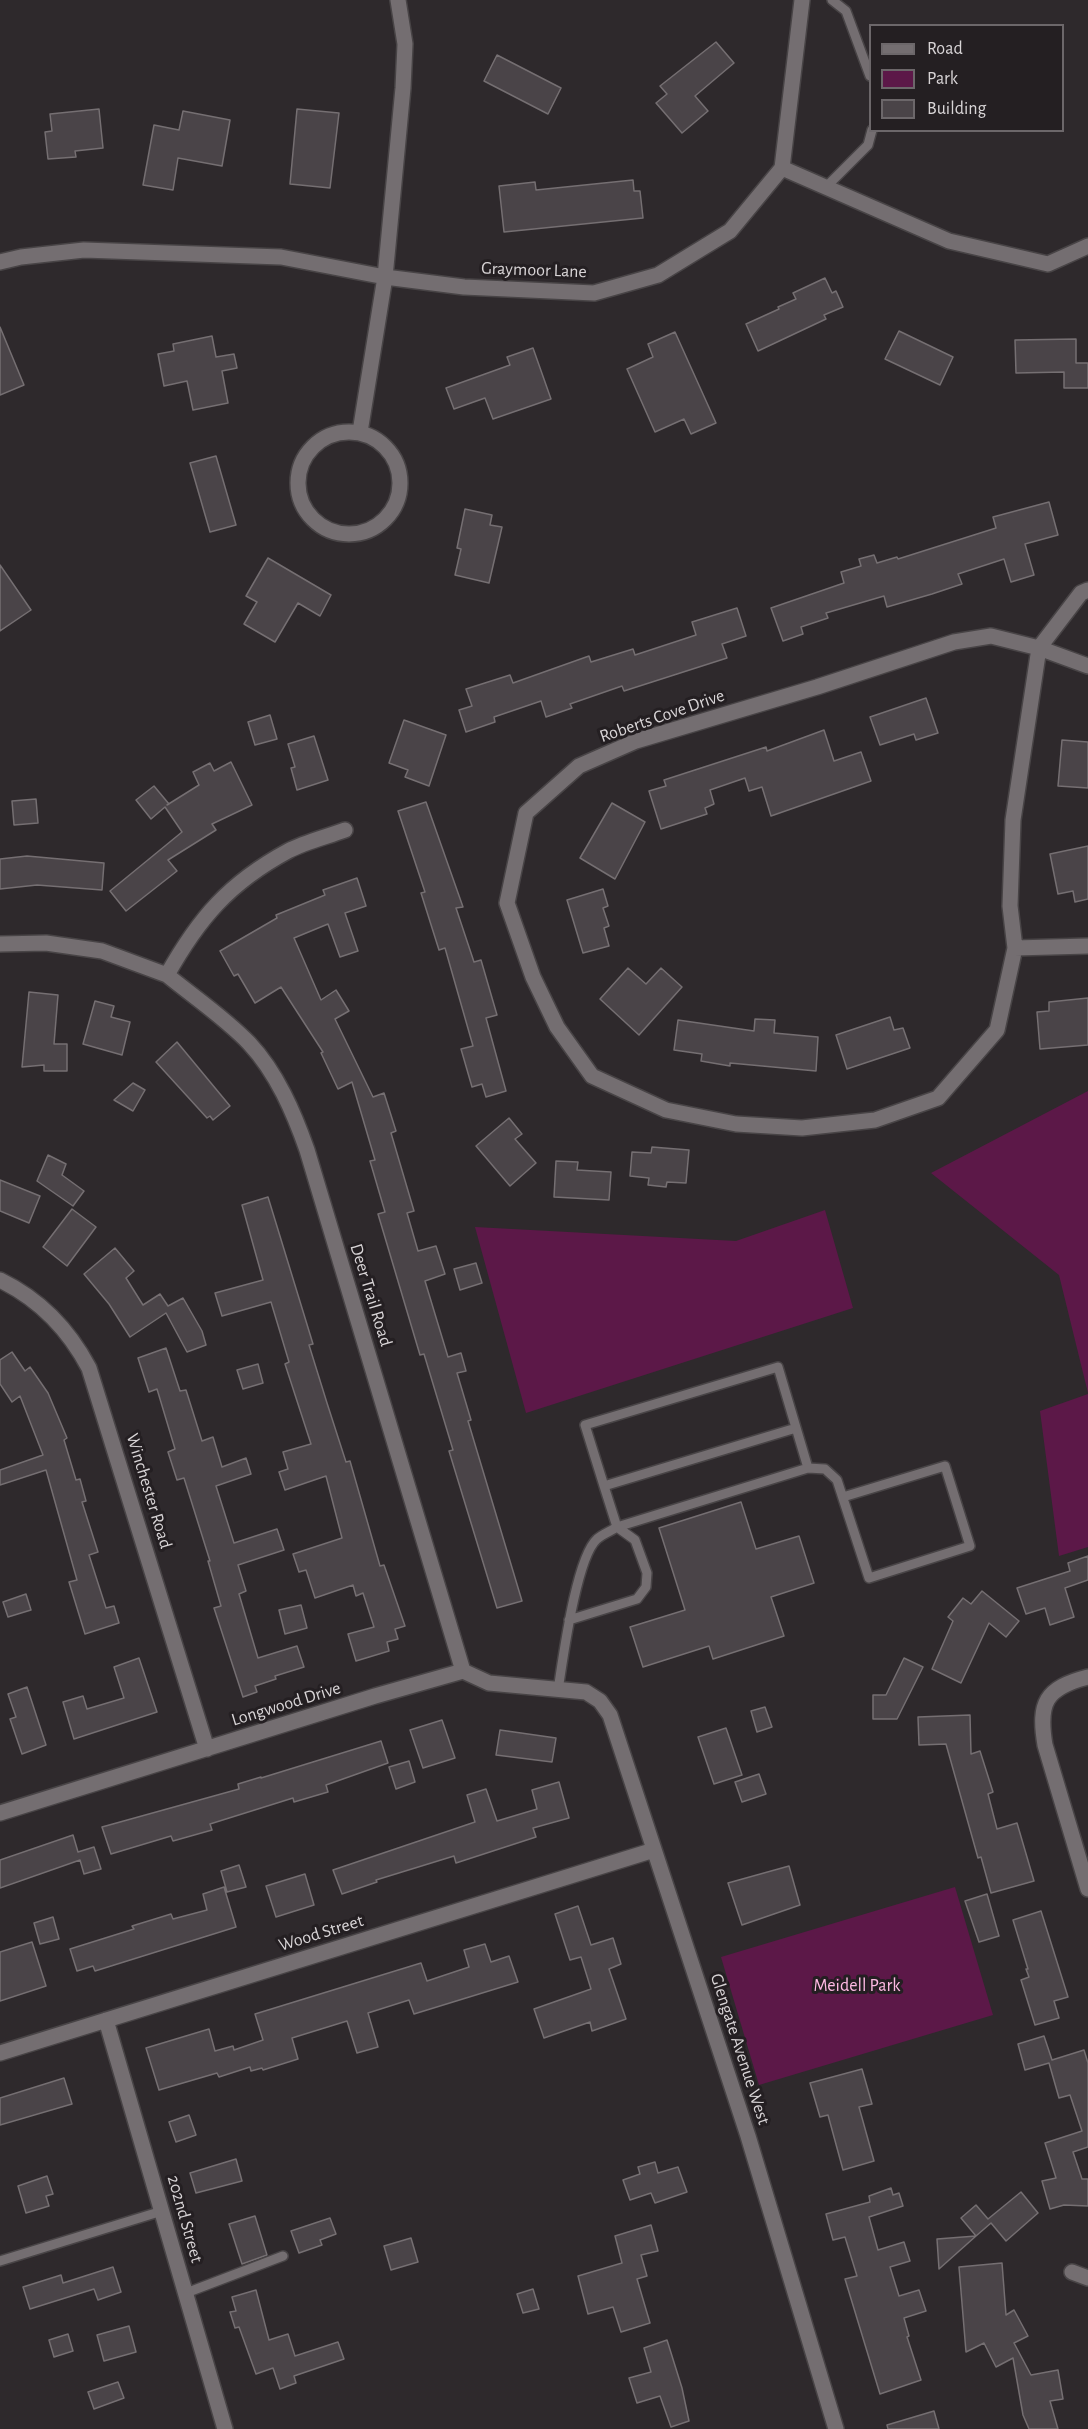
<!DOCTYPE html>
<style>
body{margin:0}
#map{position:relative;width:1088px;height:2429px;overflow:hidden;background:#2e292c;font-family:"Alegreya Sans",sans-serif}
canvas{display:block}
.legend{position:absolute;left:869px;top:24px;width:195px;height:108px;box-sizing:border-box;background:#241f22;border:2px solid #6c676a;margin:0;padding:8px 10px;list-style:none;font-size:18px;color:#d8d4d6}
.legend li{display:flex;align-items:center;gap:12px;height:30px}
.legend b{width:30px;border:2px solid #6c676a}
</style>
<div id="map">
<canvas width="1088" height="2429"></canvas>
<ul class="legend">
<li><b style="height:8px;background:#746e71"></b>Road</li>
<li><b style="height:16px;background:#5c1848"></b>Park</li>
<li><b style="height:16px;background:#4a4448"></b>Building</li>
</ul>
</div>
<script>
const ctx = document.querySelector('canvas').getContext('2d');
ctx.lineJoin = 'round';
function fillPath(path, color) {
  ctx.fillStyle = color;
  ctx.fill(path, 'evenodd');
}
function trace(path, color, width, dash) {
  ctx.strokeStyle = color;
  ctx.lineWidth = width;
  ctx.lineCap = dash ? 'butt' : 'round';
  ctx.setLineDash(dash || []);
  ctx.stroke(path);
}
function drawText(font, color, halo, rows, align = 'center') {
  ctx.font = font + ' "Alegreya Sans",sans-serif';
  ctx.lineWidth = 6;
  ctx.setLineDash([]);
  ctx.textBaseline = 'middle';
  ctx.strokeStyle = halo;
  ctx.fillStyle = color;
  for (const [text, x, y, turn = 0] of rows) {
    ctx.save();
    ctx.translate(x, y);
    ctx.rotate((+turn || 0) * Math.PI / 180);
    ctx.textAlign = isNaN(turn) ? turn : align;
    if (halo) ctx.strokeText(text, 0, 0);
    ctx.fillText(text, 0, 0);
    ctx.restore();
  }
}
const green = new Path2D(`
 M1088,1091V1393L1059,1275L931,1173Z
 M825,1210L853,1308L526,1413L475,1227L736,1241Z
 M1088,1394V1547L1059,1556L1040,1411Z
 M955,1887L993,2015L759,2085L721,1957Z`);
const building = new Path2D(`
 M716,42L734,63L695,96L708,111L682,133L656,103L667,94L660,86Z
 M497,55L561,88L548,114L484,81Z
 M99,109L103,148L75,151L76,157L48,159L45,132L52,131L50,114Z
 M297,109L339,113L330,188L290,184Z
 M183,111L230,120L222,166L178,158L173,190L143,185L154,125L179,130Z
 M633,180L634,191H640L643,218L504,232L499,186L535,182L536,190Z
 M825,278L832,293L836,291L843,307L824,315L826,319L758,351L746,324L779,309L778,307L796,299L793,293Z
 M0,327L24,385L0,395Z
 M899,331L953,357L940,385L885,359Z
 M675,332L716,423L691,434L684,419L655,432L627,369L653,357L648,344Z
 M212,336L216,357L234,354L237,368L222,371L228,403L193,410L187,381L164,386L158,354L174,351L173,344Z
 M1076,339V363H1088V388H1064V372L1016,373L1015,340Z
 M533,348L551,399L493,419L485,398L454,409L446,388L510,365L507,357Z
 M216,456L236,525L210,532L190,463Z
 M1049,502L1058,535L1025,544L1034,575L1011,582L1004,559L958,574L962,584L932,594L887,607L884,596L826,613L828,618L801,627L803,634L783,641L771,608L844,583L841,572L861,566L859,559L874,555L877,563L897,557L898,559L996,528L993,517Z
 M465,509L492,515L490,525L502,527L489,583L455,575L461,549L457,548Z
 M268,558L331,595L320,616L298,603L275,642L244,624L257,602L246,596Z
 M0,565L31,610L0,631Z
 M737,608L746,636L722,644L727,658L624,691L622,686L570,704L572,708L546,717L541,701L494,717L495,722L466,732L459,710L472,706L466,689L510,675L513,683L589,656L591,662L633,649L635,655L696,635L692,622Z
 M926,698L938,733L916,740L914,734L880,745L870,717Z
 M270,715L277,739L255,745L248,722Z
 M404,720L446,735L429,786L405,777L408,770L389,763Z
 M824,730L834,761L861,752L871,781L771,816L762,787L749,791L745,778L710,790L714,804L705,808L707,814L661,829L649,791L666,786L664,780L766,747L767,751Z
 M314,736L328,780L297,790L291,768L295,767L288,744Z
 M1062,740L1088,742V788L1058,786Z
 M231,762L252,805L212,824L216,830L168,860L177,871L126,911L110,891L182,832L165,807L151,819L136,800L154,786L169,804L167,805L199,785L193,772L210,763L214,771Z
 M36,799L38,823L14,825L12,801Z
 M426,802L463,907L456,908L474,962L481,960L497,1015L486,1018L506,1091L486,1097L482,1084L472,1087L461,1049L473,1046L445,948L439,950L421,893L425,892L398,811Z
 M612,803L645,822L615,879L580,858Z
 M1088,846V899L1075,902L1073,891L1058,894L1050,854Z
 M27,856L104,863L102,890L37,885L0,889V859Z
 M357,878L366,906L345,913L358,951L340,957L328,924L294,938L321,1000L336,990L349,1011L335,1019L373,1097L384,1093L396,1131L391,1133L414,1211L407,1213L418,1251L436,1246L445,1274L425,1281L448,1357L461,1353L466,1371L457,1373L471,1420L468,1421L522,1601L497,1608L449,1451L453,1450L424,1354L420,1355L378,1214L385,1212L370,1161L375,1160L352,1082L338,1089L321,1053L323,1052L281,987L255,1003L238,974L234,976L220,951L277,918L276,915L325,895L323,890Z
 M603,889L608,906L603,908L609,926L604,928L609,946L583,953L567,900Z
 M628,968L646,984L661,968L682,987L639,1035L600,999Z
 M29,992L58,995L54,1044H67V1071H44V1065L22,1067Z
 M1088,998V1045L1040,1049L1037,1012L1049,1011V1002Z
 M95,1001L114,1006L111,1017L130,1022L122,1055L83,1044Z
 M890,1017L894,1030L903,1028L910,1048L847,1069L836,1035Z
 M755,1019L775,1020L774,1033L818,1037L816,1071L730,1063V1066L701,1061L702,1054L674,1050L678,1020L754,1031Z
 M177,1042L230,1106L213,1120L210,1116L207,1118L156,1062Z
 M133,1083L145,1090L133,1111L114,1100Z
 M509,1118L522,1134L515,1139L536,1163L510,1186L476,1146Z
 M652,1147L689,1150L686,1183L667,1182L666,1187L648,1185L649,1178L630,1176L632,1152L651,1153Z
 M48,1155L66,1164L62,1175L84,1191L73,1206L37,1181Z
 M556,1161L578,1162L577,1170L611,1172L609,1200L554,1197Z
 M0,1180L40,1196L29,1223L0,1211Z
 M268,1197L313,1344L309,1345L327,1403L346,1462L350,1461L380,1566L384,1565L405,1626L395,1629L398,1639L387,1642L389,1651L356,1661L348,1634L374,1627L363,1593L356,1596L353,1585L315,1598L306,1570L299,1572L293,1554L342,1538L326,1476L285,1490L279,1472L288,1469L283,1452L311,1444L285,1364L289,1362L271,1302L222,1316L215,1293L263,1280L242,1205Z
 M72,1209L96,1227L67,1266L43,1247Z
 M115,1248L134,1271L126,1278L143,1305L160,1294L168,1306L183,1298L202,1331L206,1345L187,1352L166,1313L130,1337L109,1304L84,1274Z
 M476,1263L482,1283L460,1290L454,1269Z
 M166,1348L180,1391L186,1390L202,1441L213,1437L222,1467L246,1458L251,1474L216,1486L234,1543L277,1529L284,1550L238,1565L246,1591L239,1594L258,1658L297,1646L304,1667L275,1676L276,1679L255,1686L257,1692L243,1697L214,1608L221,1606L208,1561H210L184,1478L177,1480L168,1452L175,1449L157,1389L149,1392L138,1358Z
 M12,1352L25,1371L30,1367L48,1393L67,1438L64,1440L76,1480L80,1479L86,1501L82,1502L98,1552L89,1555L106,1608L114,1606L119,1623L85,1634L69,1582L77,1580L46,1470L0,1485V1470L43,1455L20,1396L12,1402L0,1384V1360Z
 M258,1364L263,1383L243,1389L237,1370Z
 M741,1502L756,1549L799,1536L814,1583L771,1597L784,1636L713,1659L709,1646L643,1667L630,1627L685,1610L659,1528Z
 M1088,1556V1580L1065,1588L1074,1617L1050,1625L1045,1608L1026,1614L1017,1588L1070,1571L1068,1563Z
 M982,1591L1019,1621L1006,1637L989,1623L961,1683L932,1669L953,1621L948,1617L963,1598L971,1604Z
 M26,1594L31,1610L8,1617L3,1602Z
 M301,1605L307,1628L285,1634L279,1610Z
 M139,1658L157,1712L74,1739L63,1702L83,1696L87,1709L124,1698L114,1667Z
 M904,1658L923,1667L897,1719H873V1695H886Z
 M27,1687L46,1745L22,1754L10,1719L16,1717L8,1694Z
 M765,1707L772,1727L757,1732L751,1711Z
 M970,1715L971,1754L980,1751L993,1792L988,1794L997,1829L1017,1823L1034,1881L991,1893L981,1857L978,1858L946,1744L919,1745L918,1717Z
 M442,1720L455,1758L423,1768L410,1730Z
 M726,1728L742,1775L714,1784L698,1737Z
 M500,1730L556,1738L552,1762L496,1755Z
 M381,1741L388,1763L326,1785L328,1792L294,1802L293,1798L210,1824L212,1830L173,1841L171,1836L111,1854L102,1827L239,1789L238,1784L261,1777V1778Z
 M409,1761L415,1782L396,1789L389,1767Z
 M759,1774L766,1794L742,1802L735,1782Z
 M559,1782L569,1818L533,1828L536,1837L456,1863L454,1856L376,1880L377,1882L342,1894L333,1870L475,1822L467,1795L486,1789L497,1821L537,1809L532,1790Z
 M73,1835L78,1852L94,1847L101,1869L84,1874L80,1860L0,1888V1860Z
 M239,1865L246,1887L227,1892L221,1871Z
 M789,1866L800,1905L742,1925L728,1883Z
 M305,1874L314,1905L276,1917L266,1886Z
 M224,1887L236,1927L95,1971L93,1966L77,1971L70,1949L134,1929L132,1926L171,1914L173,1919L207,1910L203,1894Z
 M987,1894L999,1936L979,1942L965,1901Z
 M578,1906L591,1945L613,1938L621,1964L609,1969L626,2019L592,2031L590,2022L544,2038L534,2009L591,1989L581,1957L570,1960L555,1914Z
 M1041,1911L1068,1997L1054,2001L1059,2018L1035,2025L1021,1980L1029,1977L1026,1969H1028L1013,1920Z
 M53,1917L59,1939L40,1944L34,1923Z
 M32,1942L46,1986L0,2001V1952Z
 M485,1944L491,1962L509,1956L518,1982L414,2014L409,2000L368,2013L378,2047L357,2053L347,2021L292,2038L298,2059L263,2070L262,2068L251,2071L250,2067L219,2077L217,2073L159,2090L146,2048L209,2029L215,2051L233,2046L234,2050L263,2040L255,2014L421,1963L427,1981L469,1967L464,1950Z
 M1044,2036L1052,2060L1084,2050L1088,2063V2147L1073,2152L1082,2179H1088V2206L1064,2205L1050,2209L1042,2181L1056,2178L1045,2143L1082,2131L1070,2095L1059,2098L1049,2063L1025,2070L1018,2044Z
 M862,2069L872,2104L859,2107L874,2161L843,2170L828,2115L820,2117L810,2083Z
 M64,2078L72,2104L0,2125V2098Z
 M189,2115L196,2135L176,2142L169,2122Z
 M236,2159L242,2181L196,2193L190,2173Z
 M655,2162L658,2173L678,2167L687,2192L655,2203L651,2193L630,2200L623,2180L640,2174L638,2167Z
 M47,2176L53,2194L46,2196L49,2206L26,2213L18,2186Z
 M891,2188L893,2195L899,2193L903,2206L869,2217L878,2250L904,2242L910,2261L890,2267L899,2296L919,2290L926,2311L904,2318L909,2336L907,2337L921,2380L880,2394L845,2279L857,2276L845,2237L833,2240L826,2214L870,2202L869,2196Z
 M1021,2192L1038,2213L1006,2241L991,2223L976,2236L961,2218L976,2205L988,2219Z
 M255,2216L267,2255L242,2264L229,2224Z
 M330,2218L336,2234L320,2240L322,2245L299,2253L291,2231Z
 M651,2225L658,2251L641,2255L647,2276L637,2279L650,2323L621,2332L613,2307L588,2314L578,2276L622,2263L615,2236Z
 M976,2236L939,2269L937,2239Z
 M411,2238L418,2262L391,2270L384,2246Z
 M1002,2263L1006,2315L1014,2310L1028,2336L1014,2343L1031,2375L1058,2370L1063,2399L1050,2401L1058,2429H1029L1023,2415L1013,2358L996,2367L984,2343L966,2352L959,2267Z
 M113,2267L121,2292L98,2300L94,2289L30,2309L23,2287L61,2275L63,2283Z
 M533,2289L539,2309L523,2313L517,2294Z
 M256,2290L269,2340L288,2334L295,2356L338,2342L344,2359L294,2376L296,2383L280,2389L273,2368L256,2374L239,2327L235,2328L230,2312L236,2311L232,2297Z
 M129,2326L136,2352L104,2361L97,2335Z
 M68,2334L73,2351L54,2357L49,2340Z
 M667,2340L682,2388L689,2421L671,2427L660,2396L637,2403L629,2378L651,2372L644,2348Z
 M118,2382L124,2398L94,2409L88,2392Z
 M934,2411L939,2429H888L887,2425Z`);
const lane = new Path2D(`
 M832,0L846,11L870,76
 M826,187L868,145L872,130
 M796,1428L604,1486L585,1425L778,1367L808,1468
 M569,1620L637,1599L646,1587L647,1573L635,1540L617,1527L604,1486
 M558,1690C563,1659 576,1558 597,1539C603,1534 611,1531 617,1527L808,1468L825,1469L837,1480L869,1578L970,1546L945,1466L843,1497
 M0,2261L162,2211
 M186,2293L283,2256`);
const street = new Path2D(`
 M782,168L802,0
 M0,262L21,257L84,250L281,257L385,277L464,287L594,293L658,275L730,231L782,168L949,241L1048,264L1088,246
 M298 483a51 51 0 1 1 102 0a51 51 0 1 1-102 0Z
 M360,432L385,277L403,88L405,44L398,0
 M1088,590L1081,593L1039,648L1013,820L1010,906L1015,948L997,1030L938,1098L875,1120L802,1128L736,1124L666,1110L592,1076L557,1027L533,977L507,903L526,813L579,766L636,741L817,687L954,642L991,636L1039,648L1088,666
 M0,944L46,943L102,951L167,975C199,918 229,883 288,851C305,842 326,837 345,830
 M1015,948L1088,946
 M167,975C194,997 225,1018 249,1043C277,1073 294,1113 307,1150L463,1671
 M0,1280C39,1299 69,1330 89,1368L207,1749
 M1088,1677C1045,1688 1038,1703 1045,1745L1088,1889
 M0,1813L375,1696L463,1671L489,1683L586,1692L600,1701L610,1715L748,2136L836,2429
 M106,2020L225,2429
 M0,2053L654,1850
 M1072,2272L1088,2278`);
const streetNames = [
 ["Graymoor Lane",534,270,2],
 ["Roberts Cove Drive",662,716,-19],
 ["Deer Trail Road",371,1295,73],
 ["Winchester Road",149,1491,73],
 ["Longwood Drive",286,1704,-17],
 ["Wood Street",321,1933,-17],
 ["Glengate Avenue West",740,2049,72],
 ["202nd Street",185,2219,74]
];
const parkNames = [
 ["Meidell Park",857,1986]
];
fillPath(green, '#5c1848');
fillPath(building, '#4a4448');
trace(building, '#756f72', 1.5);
trace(lane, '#484446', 12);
trace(street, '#484446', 18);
trace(lane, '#746e71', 9);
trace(street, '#746e71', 15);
drawText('18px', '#d8d4d6', '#241f22', streetNames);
drawText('18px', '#ffbae4', '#241f22', parkNames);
</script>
